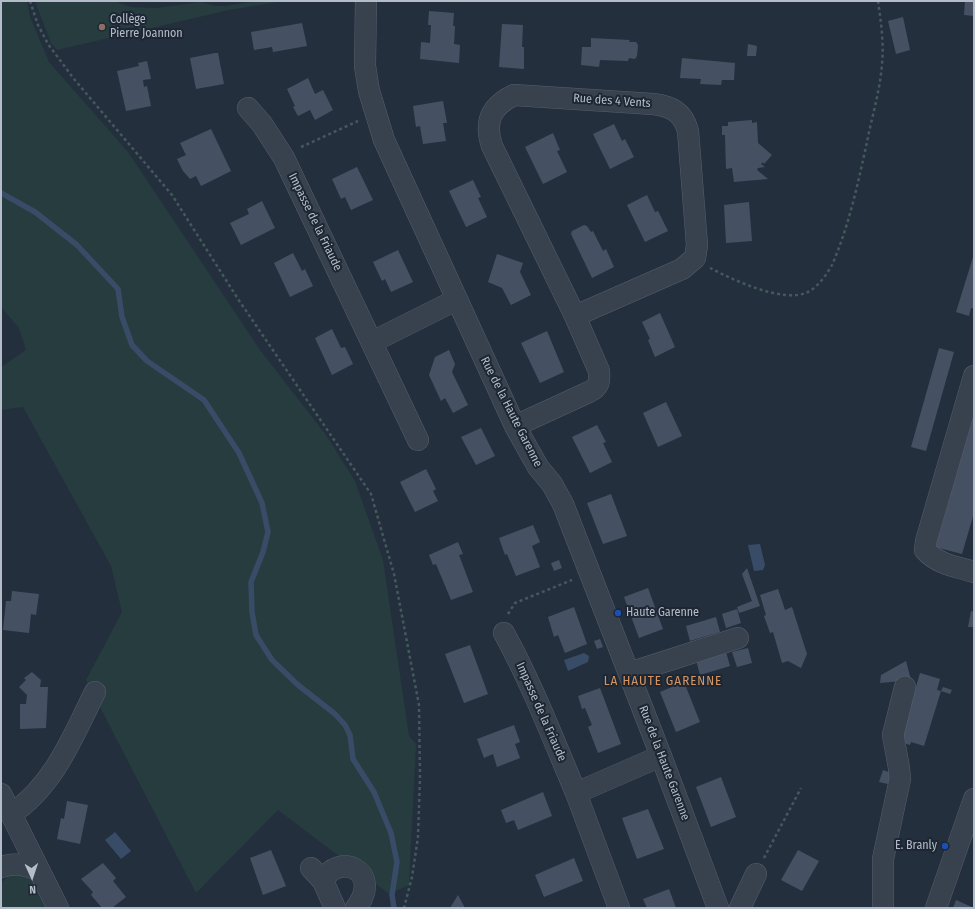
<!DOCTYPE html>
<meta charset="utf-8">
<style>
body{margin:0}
#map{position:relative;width:975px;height:909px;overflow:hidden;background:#242f3e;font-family:"Fira Sans Condensed",sans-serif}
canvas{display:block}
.frame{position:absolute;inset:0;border:2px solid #b4bcc9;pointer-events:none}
.north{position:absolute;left:12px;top:857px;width:40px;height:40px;-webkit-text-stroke:3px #1d2633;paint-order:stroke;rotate:177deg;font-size:11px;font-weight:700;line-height:16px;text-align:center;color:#b4bcc9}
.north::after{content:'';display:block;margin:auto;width:14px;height:18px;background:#b4bcc9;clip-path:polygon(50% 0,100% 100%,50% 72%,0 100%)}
</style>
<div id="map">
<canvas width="975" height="909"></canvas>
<div class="frame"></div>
<div class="north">N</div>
</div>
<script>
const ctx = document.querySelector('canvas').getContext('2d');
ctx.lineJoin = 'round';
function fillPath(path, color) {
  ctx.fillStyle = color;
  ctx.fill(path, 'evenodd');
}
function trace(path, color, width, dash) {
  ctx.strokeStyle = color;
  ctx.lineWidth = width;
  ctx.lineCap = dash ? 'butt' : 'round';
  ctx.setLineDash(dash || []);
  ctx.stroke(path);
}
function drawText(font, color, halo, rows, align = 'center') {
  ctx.font = font + ' "Fira Sans Condensed",sans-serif';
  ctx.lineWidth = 4;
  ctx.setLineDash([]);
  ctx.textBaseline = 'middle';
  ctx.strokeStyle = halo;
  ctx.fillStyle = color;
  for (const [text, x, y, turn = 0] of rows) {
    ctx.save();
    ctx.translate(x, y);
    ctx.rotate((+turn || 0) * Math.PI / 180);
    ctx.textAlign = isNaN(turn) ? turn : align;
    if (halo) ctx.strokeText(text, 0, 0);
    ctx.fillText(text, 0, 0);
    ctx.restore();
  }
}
const green = new Path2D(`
 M1,1H27L30,17L49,62L128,152L260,350L326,435L355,481L383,560L409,736L416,744L409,885L389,894L278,810L196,893L86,680L122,612L111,566L23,407L1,410V367L26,350L19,328L1,307Z
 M35,1H114L131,7L157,8L201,2L215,6H226L256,1H283L229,10L57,50L51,43Z
 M16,874L34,881L48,908H1V883L8,876Z`);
const water = new Path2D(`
 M760,544L765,565L763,570L754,571L748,545Z
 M584,653L589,656L588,662L568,671L564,660Z
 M115,832L131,851L121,859L105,840Z`);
const stream = new Path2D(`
 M1,193L35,212L77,245L118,289L122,317L132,345L147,361L204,400L239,453L262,503L268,532L263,552L251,582L252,612L256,635L272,660L298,685L335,714L345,725L350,735L353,759L374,792L391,833L397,862L392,895L394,908`);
const building = new Path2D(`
 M965,1H974V16L964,15Z
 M429,11L454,13L453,26H455L454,44L460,45L459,63L420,59L421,42L430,43L431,25H428Z
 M903,17L910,50L896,54L888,21Z
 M302,23L307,46L273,52L272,47L254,50L251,32Z
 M502,24L523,25L522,47H524V69L499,67Z
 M591,38L630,40L629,42H636L638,45L637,56L635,59L629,58L628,61L600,60L599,67L581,65L582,47H591Z
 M748,44L757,46L756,56H747Z
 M215,53H218L224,84L196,89L190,58Z
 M682,58L735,63L734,80H722L721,85L700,84L701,79L680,78Z
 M147,61L151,79L143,80L144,87L147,86L151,106L126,111L117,71L139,66L138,63Z
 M308,78L315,94L323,90L333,110L315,120L310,110L298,116L293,107L295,106L287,89Z
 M443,101L447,123H443L446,141L423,144L420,126L416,127L413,106Z
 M752,120V123L757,122L758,143L772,155L764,164L763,162L761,164L765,167L758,168L757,170L768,179L734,182L732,168L726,169L725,137V135H722V126H728V122Z
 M614,124L622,141L625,139L634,157L610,169L593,134Z
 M211,129L231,171L201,186L196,176L190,179L183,171L177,159L186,155L180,143Z
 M553,133L560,150L557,151L567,172L543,184L525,147Z
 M357,167L373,200L351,210L345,197L341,199L332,179Z
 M473,180L481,197L478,198L487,217L466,227L449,191Z
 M647,195L655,212L658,211L668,231L645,242L627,205Z
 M262,201L275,228L241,245L230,223L249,214L247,209Z
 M749,202L752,241L726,243L724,205Z
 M584,225L587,226L591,232L593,231L603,251L606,249L614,267L592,278L571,234L572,231Z
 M398,250L413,282L391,292L385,279L382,281L373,262Z
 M293,253L302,271L305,269L313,286L290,297L274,263Z
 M497,254L523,263L520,272L531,295L511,305L502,288L488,282Z
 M974,254V309L971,308L969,316L956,312Z
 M660,313L675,347L655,357L648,340L650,339L642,322Z
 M332,329L341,348L345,347L353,364L332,375L315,338Z
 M547,331L564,372L540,383L521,343Z
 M939,348L954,352L926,451L911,447Z
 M449,350L455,364L452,372L468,405L453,413L445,398L441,401L429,375L435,357Z
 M666,402L682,436L658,447L643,413Z
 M974,412V513L962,554L935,547Z
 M597,425L606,442L603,443L612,462L590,473L572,437Z
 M481,428L495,456L476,465L461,437Z
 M426,469L436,489L433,491L438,501L415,512L400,482Z
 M611,494L627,536L603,544L587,503Z
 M533,525L540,542L532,546L540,567L516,576L507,554L505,555L499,538Z
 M458,542L463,554L459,555L473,592L451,600L436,564L433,565L429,555Z
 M559,560L562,568L554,571L551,563Z
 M747,568L760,606L739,613L737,607L752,601L742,574Z
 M648,588L663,629L639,638L624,597Z
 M778,589L785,610L792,607L807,654L801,668L788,661L782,663L773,632L770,633L764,616L766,615L760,595Z
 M12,591L39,594L36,615L31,614L29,633L3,630L6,601H11Z
 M574,607L587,644L565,653L558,635L554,637L548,617Z
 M737,609L741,623L726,628L722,614Z
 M971,611L974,612V627H968Z
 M716,617L720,632L690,641L686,626Z
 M600,639L603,647L597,649L594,641Z
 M470,645L488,694L464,703L445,654Z
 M748,648L752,663L737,667L732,652Z
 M726,652L730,666L700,675L696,660Z
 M906,661L911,680L880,683L881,675Z
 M32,672L41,680L40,687H48L46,728L20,729V704H26L27,695L19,687L26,680L24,678Z
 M920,673L940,679L937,690L941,691L943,687L952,690L950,694L941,691L924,746L911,742L910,745L900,742Z
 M684,682L700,722L676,732L660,692Z
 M600,688L621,744L598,753L588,727L592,725L585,708L582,709L578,696Z
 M514,725L520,742L515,744L520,758L497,767L493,754L484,758L477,739Z
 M883,770L891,773L888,784L879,782Z
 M721,777L736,817L711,827L696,787Z
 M543,792L552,816L518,830L514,820L506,823L501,810Z
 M67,801L88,805L80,844L57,839L61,818L64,819Z
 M648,809L664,849L637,859L622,818Z
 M271,850L286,886L263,895L250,858Z
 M798,850L819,861L802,891L781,880Z
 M574,858L583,881L544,897L535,875Z
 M103,863L116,878L113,881L126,897L112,908H102L91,895L93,892L81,879Z
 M669,889L676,908H647L643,899Z
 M458,895L465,908H450Z
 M956,900L974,908H953Z`);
const path = new Path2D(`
 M30,1L38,25L48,44L74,79L172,195L238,299L371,494L394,574L419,705L420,777L418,837L412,877L404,908
 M301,147L358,121
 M710,268C734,280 783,304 808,292C818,287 827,274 832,265C849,226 858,183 867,142C872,116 880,91 882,64C884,43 881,22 878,1
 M508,614L515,603L572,580
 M764,858L801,788`);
const minor = new Path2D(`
 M366,1L365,66L369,91L384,140L515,426L538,467L552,484L563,504L661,756L718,908
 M248,108L262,124L284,158L418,440
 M372,342L456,300
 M974,376L926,541L925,550C937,564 957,567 974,572
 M515,426L589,392C599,387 600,382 599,371L575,316L492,146C484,122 491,106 514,95L653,104C671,106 683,112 688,131L697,245L695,258L682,269L575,316
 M504,633C532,684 553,739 576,793
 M629,673L738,638
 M1,794L58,908
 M11,814C54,786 73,736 95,692
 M1,867C16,862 26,865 39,871
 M311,868L323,881L335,908
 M323,881C338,851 384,871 356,908
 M619,908L576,793L661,756
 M740,908L756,874
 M883,908V859L900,779L899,768L893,735L905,687
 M936,908L974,799`);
const markers = [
 [102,27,4,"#8d6e63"],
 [618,613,4,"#1a4fb4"],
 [945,846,4,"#1a4fb4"]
];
const poiNames = [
 ["Collège",110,20],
 ["Pierre Joannon",110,34],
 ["Haute Garenne",626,613],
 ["E. Branly",937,846,"right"]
];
const streetNames = [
 ["Rue des 4 Vents",612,101,4],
 ["Impasse de la Friaude",315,222,64],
 ["Rue de la Haute Garenne",511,412,63],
 ["Impasse de la Friaude",541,712,66],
 ["Rue de la Haute Garenne",664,763,69]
];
const neighbourhoodNames = [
 ["LA HAUTE GARENNE",663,681]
];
fillPath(green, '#263c3f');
fillPath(water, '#394c67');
trace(stream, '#394c67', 5.5);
fillPath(building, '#455162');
trace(minor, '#565f6c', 22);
trace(path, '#44595c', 2.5, [3, 3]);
trace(minor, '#38414e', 21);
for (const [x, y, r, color] of markers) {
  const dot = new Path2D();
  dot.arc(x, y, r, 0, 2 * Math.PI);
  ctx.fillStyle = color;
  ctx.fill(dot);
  trace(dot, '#1d2633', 1.5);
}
drawText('12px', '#b4bcc9', '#1d2633', poiNames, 'left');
drawText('12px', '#b4bcc9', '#1d2633', streetNames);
ctx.letterSpacing = '1px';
drawText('13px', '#d59563', '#1d2633', neighbourhoodNames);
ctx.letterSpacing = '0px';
</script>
